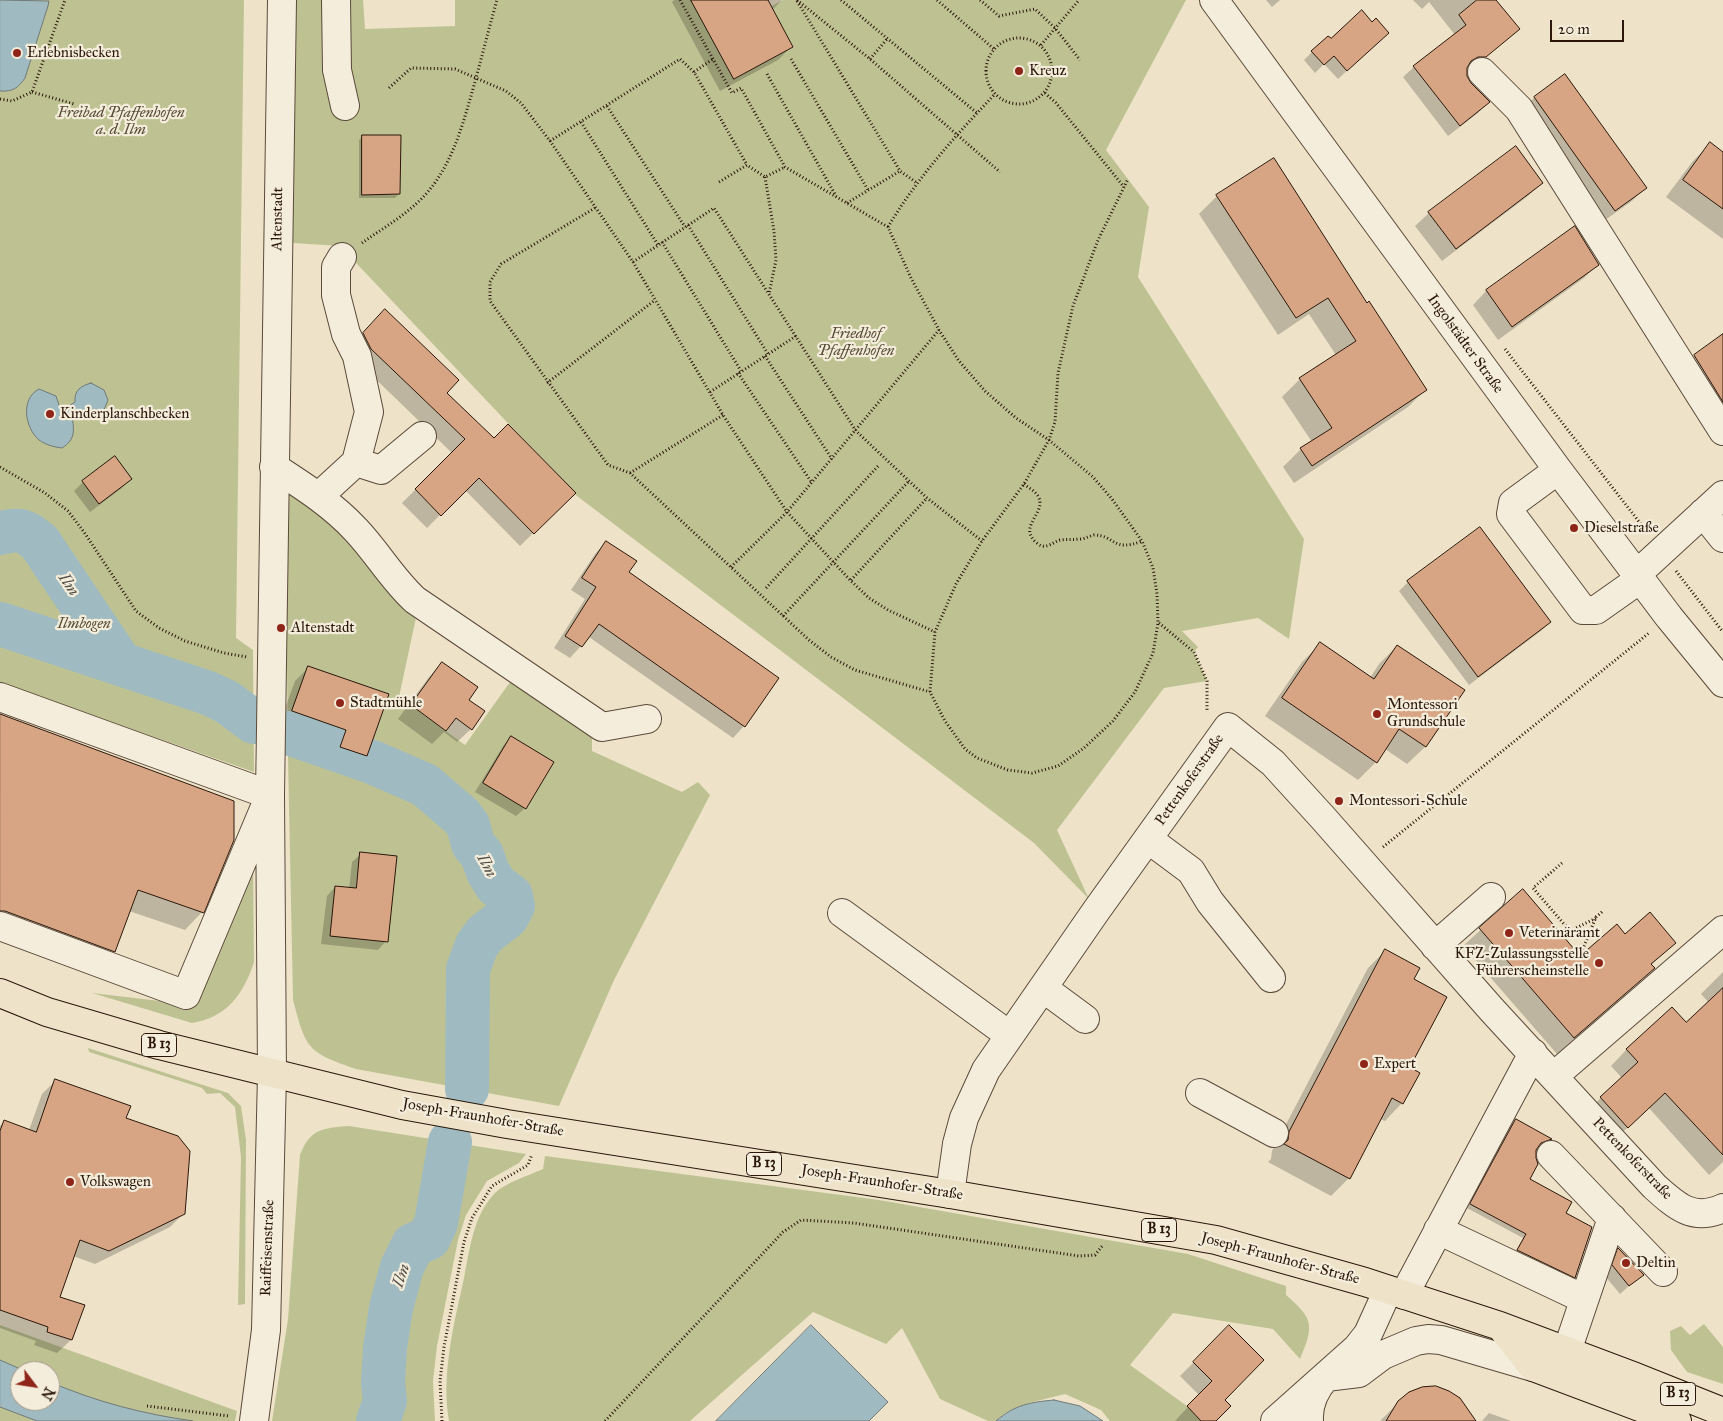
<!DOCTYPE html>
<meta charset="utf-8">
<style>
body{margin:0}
#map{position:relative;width:1723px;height:1421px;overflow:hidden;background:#eee3c8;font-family:"IM FELL Great Primer",serif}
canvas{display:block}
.north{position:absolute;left:10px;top:1361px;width:50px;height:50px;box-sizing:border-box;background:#f4eddb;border:1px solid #a39787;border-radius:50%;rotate:121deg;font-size:14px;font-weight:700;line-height:20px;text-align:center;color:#2a170a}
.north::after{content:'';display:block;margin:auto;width:18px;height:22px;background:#8f2418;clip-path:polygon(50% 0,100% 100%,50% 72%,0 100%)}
.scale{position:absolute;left:1550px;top:20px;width:74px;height:22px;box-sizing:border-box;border:2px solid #2a170a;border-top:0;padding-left:6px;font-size:15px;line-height:18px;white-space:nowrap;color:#2a170a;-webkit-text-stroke:4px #f4eddb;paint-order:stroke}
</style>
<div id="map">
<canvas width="1723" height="1421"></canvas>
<div class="north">N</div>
<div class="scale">20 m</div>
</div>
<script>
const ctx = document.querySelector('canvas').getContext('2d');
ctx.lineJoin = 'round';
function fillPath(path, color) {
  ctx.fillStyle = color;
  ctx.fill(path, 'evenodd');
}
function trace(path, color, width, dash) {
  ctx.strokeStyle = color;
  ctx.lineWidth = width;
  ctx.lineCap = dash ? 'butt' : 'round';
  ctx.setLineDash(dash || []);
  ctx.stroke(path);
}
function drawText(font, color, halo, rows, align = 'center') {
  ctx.font = font + ' "IM FELL Great Primer",serif';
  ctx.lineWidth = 4.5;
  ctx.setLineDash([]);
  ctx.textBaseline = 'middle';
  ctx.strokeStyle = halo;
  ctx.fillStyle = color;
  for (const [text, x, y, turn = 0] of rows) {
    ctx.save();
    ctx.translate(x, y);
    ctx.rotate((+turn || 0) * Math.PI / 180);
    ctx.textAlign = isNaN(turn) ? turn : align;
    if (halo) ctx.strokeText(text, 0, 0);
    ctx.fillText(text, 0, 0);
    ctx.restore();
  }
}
const green = new Path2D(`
 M0,0H244L236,638L253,650L254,772L0,683Z
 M282,0H363L365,29L455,26V0H691L734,79L793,47L755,15L783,0H1186L1106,150L1149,207L1138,277L1304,539L1289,639L1258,618L1182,631L1198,647L1194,652L1207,681L1164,688L1057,830L1089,899L1034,843L577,496L340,246L277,242Z
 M285,485L319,505L417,613L399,697L465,745L513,678L592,736V751L682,792L698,782L710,795L614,980L559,1106L356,1069C307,1052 306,1049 293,1000L288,758Z
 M253,854L254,962C244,994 226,1018 192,1023L92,993L194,1005Z
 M88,1048L228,1093L241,1106L246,1140L245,1304L238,1305L241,1157L235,1107L220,1093L207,1094L202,1088L89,1052Z
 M349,1126L526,1154L519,1163L487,1181L466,1215L458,1240L437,1346L433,1381L435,1421H272L288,1319L300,1155C310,1129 322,1128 349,1126Z
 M545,1156L879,1200L1188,1254L1286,1286V1295C1314,1319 1314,1326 1300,1359L1273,1329L1173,1313L1130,1365L1187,1406L1201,1421H1110L1101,1410L1065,1394L1029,1403L1005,1413L996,1421H988L940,1399L902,1328L886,1344L813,1312L690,1421H449C441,1374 454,1324 464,1278C470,1248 473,1216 495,1193C505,1183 530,1175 543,1169Z
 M1704,1324L1723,1347V1384L1687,1372L1671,1350L1670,1331L1681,1326L1690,1335Z
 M0,1325L237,1411L235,1421H0ZM20,1371H50V1401H20Z`);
const water = new Path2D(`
 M0,0L49,1L48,6L25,78C18,88 13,92 0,91Z
 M91,383L104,390L108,400L103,412L93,417L79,410L72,415C74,431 76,439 62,448C54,447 46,445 39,440C25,428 20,399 39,389L56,396L60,408L64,409L75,402C74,390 81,386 91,383Z
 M811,1325L888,1402L869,1421H716Z
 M0,1360L25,1371H20V1401H50V1382C97,1402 143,1414 193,1421H37L0,1407Z
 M1054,1400L1080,1406L1103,1421H996C1014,1405 1031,1402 1054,1400Z`);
const shadow = new Path2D(`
 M674,0H782L772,10L791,47L778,60L720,91L672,2Z
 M1266,0H1280L1272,7Z
 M1413,0H1495L1519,29L1474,67H1466V77L1470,84L1488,102L1478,113L1448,136L1403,77L1414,67L1455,35L1429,2L1422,9Z
 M1331,40L1378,42L1338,79L1324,64L1315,73L1304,60L1312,52Z
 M1565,76L1645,188L1632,201L1601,223L1521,111L1534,98Z
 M363,136L399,194L395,198H359V140Z
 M1710,144L1723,154V239L1666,197L1693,161Z
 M1516,148L1542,183L1528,196L1442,261L1415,226L1429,213Z
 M1217,196L1367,304L1426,389L1408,407L1294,483L1283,467L1301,449L1312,442L1282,397L1300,379L1336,355L1309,314L1278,335L1199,214Z
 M1574,228L1598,264L1584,278L1498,340L1473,305L1486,291Z
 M372,324L494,439L574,493L520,546L465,490L427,528L402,503L452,453L358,362L350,347Z
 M1723,336V419L1681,370L1694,356Z
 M130,479L122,488L90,512L74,491L83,482Z
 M606,542L744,726L733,738L589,637L570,658L554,648L585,599L571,590L595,554Z
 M1408,582L1550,622L1541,631L1469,685L1399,591Z
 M1320,644L1370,678L1379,664L1397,646L1463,691L1425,747L1407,764L1385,749L1376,762L1358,780L1265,716L1302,662Z
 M442,663L467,700L471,729L457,742L444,732L432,744L398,719L429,677Z
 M308,668L366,756L353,769L328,760L333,744L279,725L295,681Z
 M0,716L202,912L185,930L129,911L114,951L96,969L0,933Z
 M511,737L525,808L516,816L475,792L503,746Z
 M361,854L386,941L378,950L321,944L327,896L335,887L349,889L352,862Z
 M1523,891L1580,957L1625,936L1675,943L1650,966L1653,968L1636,985L1557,1054L1463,946Z
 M1385,951L1413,980L1408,1068L1402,1103L1385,1121L1380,1119L1349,1178L1331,1196L1268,1162L1271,1159L1272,1151L1368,968Z
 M1723,972V1162L1709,1175L1649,1108L1611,1143L1584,1114L1622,1078L1611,1066L1627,1049L1685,1024L1709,1003L1701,994Z
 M55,1081L125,1119L184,1213L170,1227L95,1264L73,1256L58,1297L83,1306L71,1340L57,1353L34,1345L36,1341L0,1328V1126L4,1122L29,1130L42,1094Z
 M1516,1120L1550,1139L1546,1142L1537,1146L1535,1150L1528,1179L1564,1213L1574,1277L1570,1281L1514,1254L1523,1238L1467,1208L1512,1124Z
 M1618,1250L1642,1274L1620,1294L1604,1275L1610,1258Z
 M1229,1327L1214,1421H1175L1199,1395L1180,1376Z
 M1399,1402L1474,1421H1380Z
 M1489,1413L1511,1421H1482Z`);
const river = new Path2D(`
 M0,533C20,528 25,530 40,543L121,664
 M0,624L208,693L227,702L254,722
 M288,733L372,762L425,785L461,816L468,825L473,844L482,855L488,872L496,885L511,896L513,906L507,917L485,934L477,945L468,969L467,1089
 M378,1421L385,1401L383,1383L385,1348L391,1308L402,1267L413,1245L429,1238L436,1223L450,1142`);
const building = new Path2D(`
 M691,0H768L793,47L734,79Z
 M1477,0H1496L1520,29L1486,57H1478L1471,61L1467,68V76L1471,83L1490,102L1460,126L1413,66L1466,25L1459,15Z
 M1362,10L1372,22L1376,18L1389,33L1347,71L1334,56L1324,65L1311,51L1328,36L1331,38Z
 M1565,74L1647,188L1615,211L1534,97Z
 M362,135H401L400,194L362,195Z
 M1710,142L1723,152V209L1683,180Z
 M1516,146L1543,183L1456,249L1428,212Z
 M1274,158L1367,303L1369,301L1427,390L1312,466L1300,448L1332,428L1299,378L1356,341L1328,298L1296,318L1216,195Z
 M1575,226L1599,265L1512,327L1486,290Z
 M385,309L459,380L447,393L494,438L508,424L576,493L534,534L479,478L441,516L415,489L465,439L371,349L363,333Z
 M1723,334V402L1694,355Z
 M115,456L132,479L99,504L82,481Z
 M1480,527L1551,622L1478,677L1407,581Z
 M606,541L637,561L629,572L779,678L745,727L599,624L582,647L565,636L596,587L582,578Z
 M1320,642L1374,679L1397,645L1465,690L1426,747L1399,729L1377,763L1282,698Z
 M442,662L478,687L469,700L485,711L472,730L456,718L446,731L411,705Z
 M308,666L389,694L367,756L340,747L346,730L292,711Z
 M0,714L234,801V840L204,913L138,890L115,952L5,911H0Z
 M511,736L554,762L526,809L483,783Z
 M360,852L397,856L388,942L330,936L335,886L356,888Z
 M1523,889L1580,956L1617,924L1625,934L1650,912L1676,943L1651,964L1655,968L1574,1038L1479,928Z
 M1385,949L1420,968L1414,979L1447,997L1410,1067L1420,1073L1403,1104L1392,1098L1350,1179L1284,1144L1288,1140L1289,1132Z
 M1723,988V1155L1665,1093L1628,1128L1600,1097L1638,1062L1626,1049L1672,1007L1686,1022Z
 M55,1079L131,1106L126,1118L178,1136L190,1151L185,1214L109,1251L80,1240L60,1297L85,1305L72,1340L47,1332L48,1327L0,1310V1131L4,1120L36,1132Z
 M1516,1119L1552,1139L1541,1143L1536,1150V1158L1538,1164L1530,1179L1572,1202L1566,1213L1592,1227L1575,1278L1517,1250L1526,1234L1470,1204Z
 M1618,1248L1644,1275L1629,1286L1612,1265Z
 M1229,1325L1264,1360L1225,1400L1231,1406L1216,1421H1201L1187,1406L1212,1381L1193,1362Z
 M1436,1386L1449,1391L1460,1398L1476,1421H1386L1398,1401L1409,1392L1422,1387Z`);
const path = new Path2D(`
 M680,0L732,93L741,88L785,167L888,227L911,278L939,330L959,361L985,391L1016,418L1049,440L1093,477L1112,499L1142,541L1153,568L1157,594L1158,623L1153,653L1135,692L1113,721L1084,748L1058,766L1032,773L1008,770L977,758L965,749L945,721L930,692L935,632L956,584L982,541L1024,484L1049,440L1055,422L1058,373L1073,306L1098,240L1128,179
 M797,0L870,59L1000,172
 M841,0L977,113
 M937,0L994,49
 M980,0L999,16L1035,9L1055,28L1080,60
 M797,1L900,171L917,183
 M986 71a33 33 0 1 1 66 0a33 33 0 1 1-66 0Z
 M1041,45L1079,0
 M791,59L868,190
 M870,59L887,39
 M694,72L713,59
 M767,74L836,196
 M389,88L411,68L455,69L506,91L521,103L550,141L633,262L723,415L787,512L850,580L869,598L888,610L935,632
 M32,92L74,104
 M1045,93L1056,103L1124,187
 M0,99L12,101L32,92L65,0
 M607,106L685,227
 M581,122L658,245
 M550,141L680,59L694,72L747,165
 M765,177L774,231L776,260L769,294
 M719,182L747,165L765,177L785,167
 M847,203L900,171
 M595,208L501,264L490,282V301L608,465L630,473L809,640L831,657L855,670L930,692
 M688,225L768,354
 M888,227C917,178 956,135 995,94
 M662,242L741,371
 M362,243C380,230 401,218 417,203C448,175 460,134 471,96C480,64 488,32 497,0
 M633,262L714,208L856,431L927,498L982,541
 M1505,349L1647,532
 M765,356L832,459
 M738,373L812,483
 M547,383L655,300
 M710,392L796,336
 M0,467L45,493L68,511L84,532L136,611L159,628L185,641L224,653L247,657
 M630,473L723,415
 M1024,484C1029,488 1035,491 1038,496C1047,512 1021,524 1033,539C1035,542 1039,545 1042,546C1049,547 1054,542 1060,540C1067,539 1073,540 1080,539C1085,539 1089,536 1094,535C1115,535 1113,553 1142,541
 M731,567L787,512L939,330
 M1676,571L1723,632
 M851,580L927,498
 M766,588L879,465
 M783,616L909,481
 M1159,623L1194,652L1207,681V710
 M1383,847L1649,633
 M1562,863L1533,888L1570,931L1588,937
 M1570,931L1596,918
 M1580,956L1596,917L1603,911
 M147,1406L229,1416
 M442,1421L440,1381L444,1347L464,1242L472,1218L492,1186L528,1165L532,1154
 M605,1421L783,1232L801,1220L854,1223L1079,1256L1095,1255L1103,1245`);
const minor = new Path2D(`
 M336,0L337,70L345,106
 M1214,0L1558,470L1669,617L1723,683
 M1482,72L1519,109L1723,431
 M356,462L381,470L422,436
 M274,467C303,486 332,504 356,530C377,552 392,579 415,600L602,727L647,719
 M1558,470L1513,503L1511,514L1583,610H1596L1640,579
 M319,496L356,462L369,412L357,356L346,334L336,295V267L342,257
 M1703,513L1723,538
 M1637,574L1723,495
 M0,697L270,795L186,995L0,926
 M1148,839L1191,871L1210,902L1271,978
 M842,913L1009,1035
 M1435,946L1491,897
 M1043,988L1085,1019
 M1554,1076L1723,930
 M1200,1093L1274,1133
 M1551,1155L1663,1272
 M950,1194L957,1144L964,1118L986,1070L1096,911L1228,727L1273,763L1324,819L1492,1010L1654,1186C1676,1206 1693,1222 1723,1208
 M1438,1230L1584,1299
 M1404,1295L1533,1053
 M1567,1351L1612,1218
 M254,1421L266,1330L272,1074L270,795L282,0
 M1275,1421L1357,1348L1368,1334L1388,1290
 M1309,1421C1308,1404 1315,1389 1326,1377L1359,1373L1383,1355L1416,1341L1428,1339L1441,1340L1533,1367L1545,1368`);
const major = new Path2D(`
 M0,993L47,1012L159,1045L402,1105L507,1124L950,1194L1216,1240L1365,1282L1500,1326L1633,1376L1723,1412
 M1501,1327L1533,1367L1677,1421`);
const markers = [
 [17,53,5,"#8f2418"],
 [1019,71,5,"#8f2418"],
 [50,414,5,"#8f2418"],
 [1574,528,5,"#8f2418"],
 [281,628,5,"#8f2418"],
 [340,703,5,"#8f2418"],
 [1377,714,5,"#8f2418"],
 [1339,801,5,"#8f2418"],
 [1509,933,5,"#8f2418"],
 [1599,963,5,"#8f2418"],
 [1364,1064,5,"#8f2418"],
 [70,1182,5,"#8f2418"],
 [1626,1263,5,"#8f2418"]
];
const shields = [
 [159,1045,35],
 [764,1164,35],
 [1159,1230,35],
 [1678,1394,35]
];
const shieldNames = [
 ["B 13",159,1045],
 ["B 13",764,1164],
 ["B 13",1159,1230],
 ["B 13",1678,1394]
];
const poiNames = [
 ["Erlebnisbecken",27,53],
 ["Kreuz",1029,71],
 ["Kinderplanschbecken",60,414],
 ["Dieselstraße",1584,528],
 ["Altenstadt",291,628],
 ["Stadtmühle",350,703],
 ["Montessori",1387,705],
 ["Grundschule",1387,722],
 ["Montessori-Schule",1349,801],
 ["Veterinäramt",1519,933],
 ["KFZ-Zulassungsstelle",1589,954,"right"],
 ["Führerscheinstelle",1589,971,"right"],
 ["Expert",1374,1064],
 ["Volkswagen",80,1182],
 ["Deltin",1636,1263]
];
const parkNames = [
 ["Freibad Pfaffenhofen",121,113],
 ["a. d. Ilm",121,130],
 ["Friedhof",856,334],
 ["Pfaffenhofen",856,351],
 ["Ilmbogen",84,624]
];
const streetNames = [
 ["Altenstadt",278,219,-89],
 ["Ingolstädter Straße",1465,344,54],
 ["Pettenkoferstraße",1190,780,-55],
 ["Joseph-Fraunhofer-Straße",483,1118,10],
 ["Pettenkoferstraße",1632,1159,46],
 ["Joseph-Fraunhofer-Straße",882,1183,9],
 ["Raiffeisenstraße",268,1248,-88],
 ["Joseph-Fraunhofer-Straße",1280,1259,15]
];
const waterNames = [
 ["Ilm",68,585,56],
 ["Ilm",486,866,62],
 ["Ilm",402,1276,-71]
];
fillPath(green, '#bec292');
fillPath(water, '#9fbbc1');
trace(water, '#707978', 1);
fillPath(shadow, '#0003');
trace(river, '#9fbbc1', 44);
fillPath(building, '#d7a584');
trace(building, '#2a170a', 1);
trace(minor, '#5b4a3a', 30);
trace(major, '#2a170a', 30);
trace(path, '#2a170a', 3, [1, 2.5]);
trace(minor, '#f4eddb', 28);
trace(major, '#eee3c8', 28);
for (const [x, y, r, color] of markers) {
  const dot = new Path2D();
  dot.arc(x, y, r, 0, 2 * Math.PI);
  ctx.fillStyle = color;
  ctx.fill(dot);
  trace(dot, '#f4eddb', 2);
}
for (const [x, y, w] of shields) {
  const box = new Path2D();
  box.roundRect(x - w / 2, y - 11.5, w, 23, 4);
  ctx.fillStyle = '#f4eddb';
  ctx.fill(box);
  trace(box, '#2a170a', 1);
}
drawText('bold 14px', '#2a170a', null, shieldNames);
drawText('15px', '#2a170a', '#f4eddb', poiNames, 'left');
drawText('italic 15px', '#564a33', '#f4eddb', parkNames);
drawText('15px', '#2a170a', '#f4eddb', streetNames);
drawText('italic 16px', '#53504a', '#f4eddb', waterNames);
</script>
